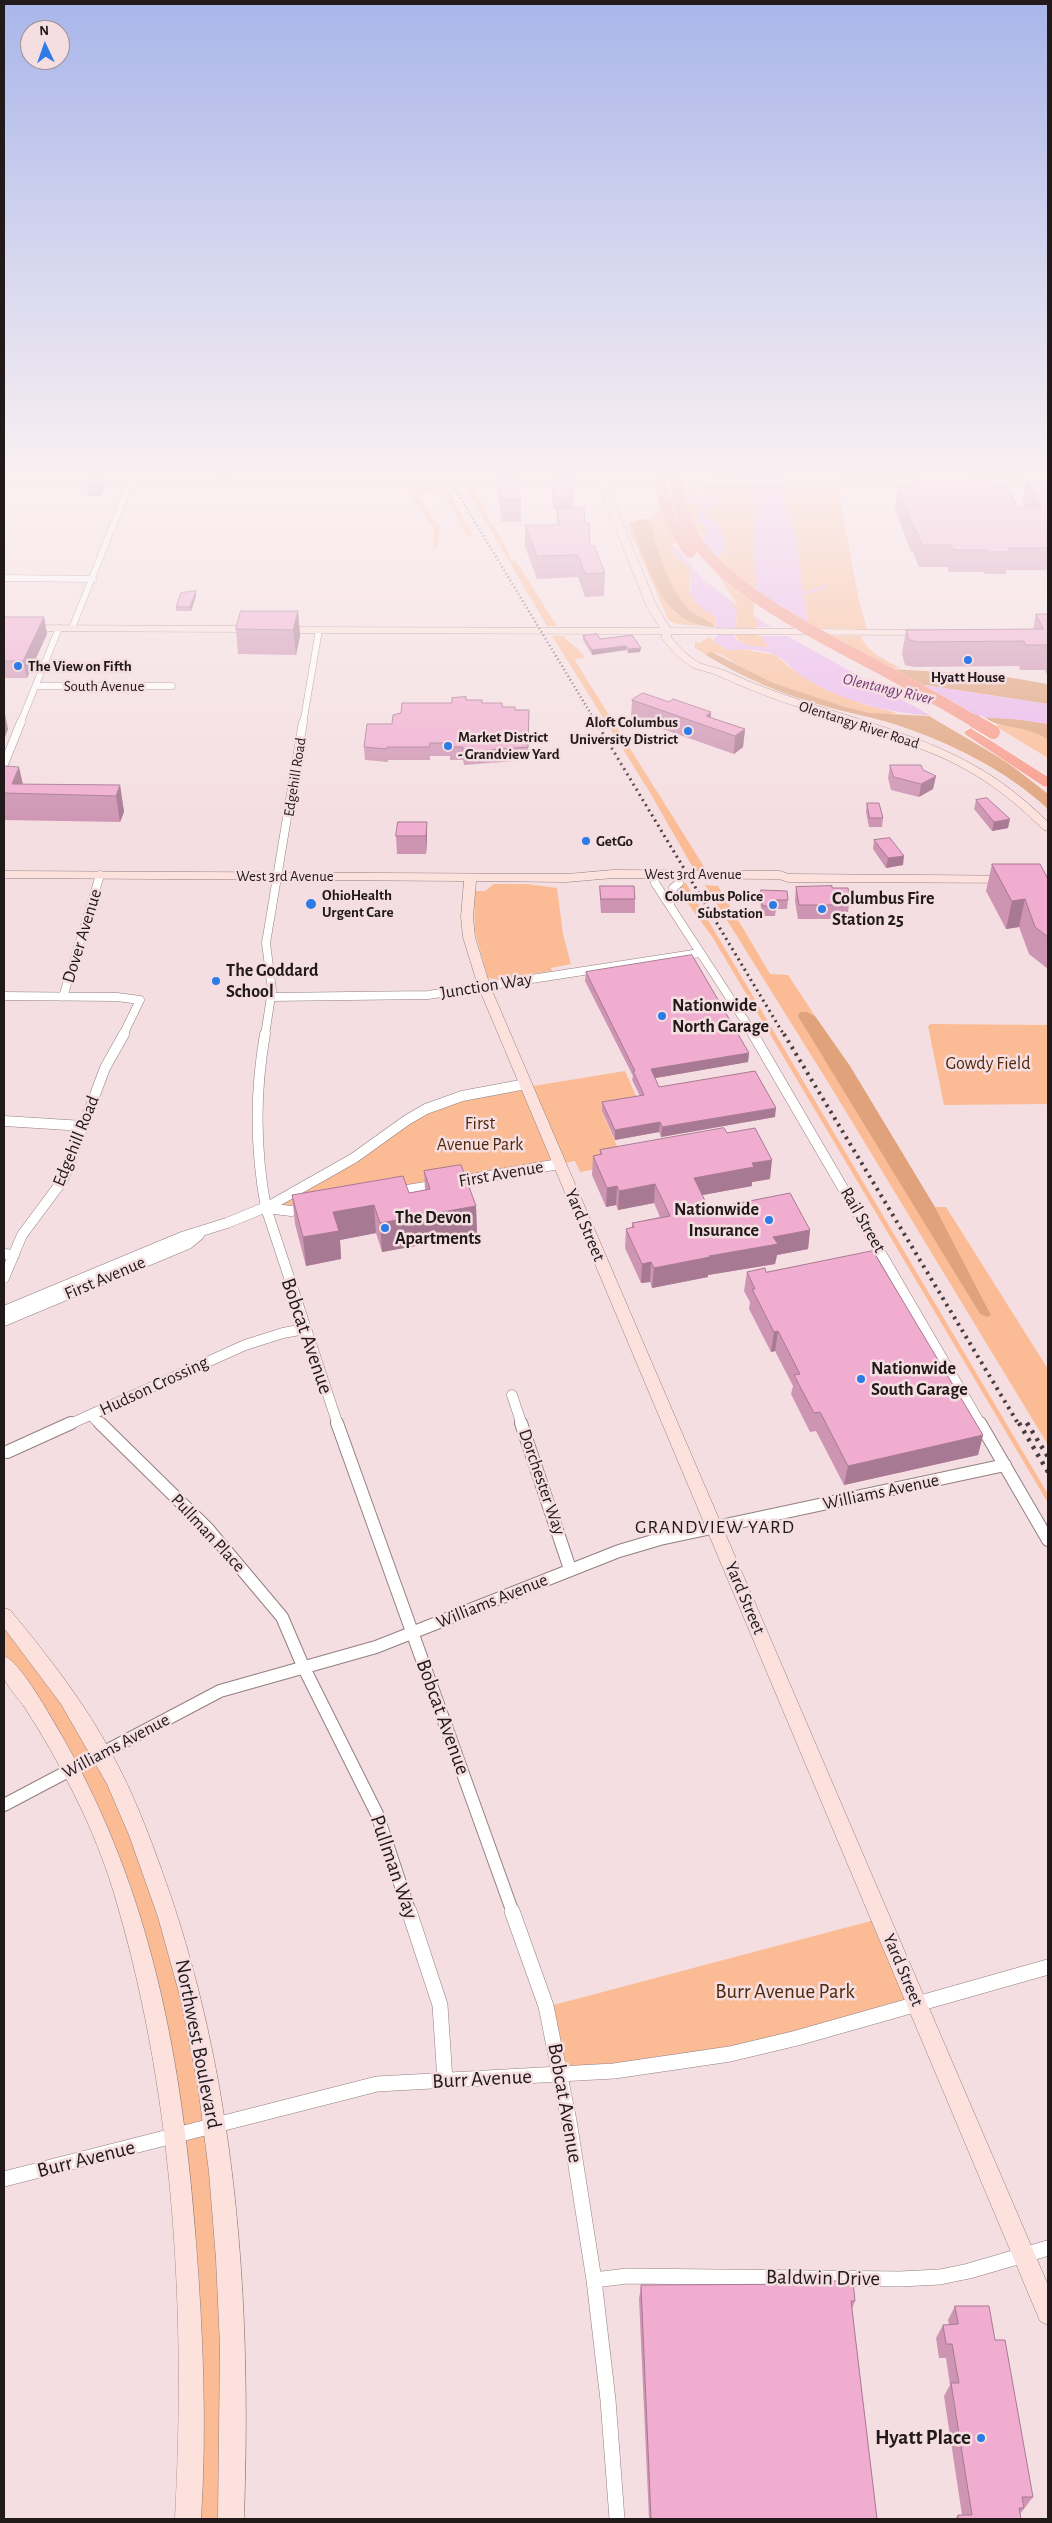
<!DOCTYPE html>
<style>
body{margin:0}
#map{position:relative;width:1052px;height:2523px;overflow:hidden;background:#f5dee1;font-family:"Alegreya Sans",sans-serif}
canvas{display:block}
.frame{position:absolute;inset:0;border:5px solid #21191a;pointer-events:none}
.north{position:absolute;left:20px;top:20px;width:50px;height:50px;box-sizing:border-box;background:#f5dee1;border:1px solid #a08f91;border-radius:50%;rotate:357deg;font-size:14px;font-weight:700;line-height:20px;text-align:center;color:#21191a}
.north::after{content:'';display:block;margin:auto;width:18px;height:22px;background:#2c7be7;clip-path:polygon(50% 0,100% 100%,50% 72%,0 100%)}
</style>
<div id="map">
<canvas width="1052" height="2523"></canvas>
<div class="frame"></div>
<div class="north">N</div>
</div>
<script>
const ctx = document.querySelector('canvas').getContext('2d');
ctx.lineJoin = 'round';
function fillPath(path, color) {
  ctx.fillStyle = color;
  ctx.fill(path, 'evenodd');
}
function trace(path, color, width, dash) {
  ctx.strokeStyle = color;
  ctx.lineWidth = width;
  ctx.lineCap = dash ? 'butt' : 'round';
  ctx.setLineDash(dash || []);
  ctx.stroke(path);
}
function drawText(font, color, halo, rows, align = 'center') {
  ctx.font = font + ' "Alegreya Sans",sans-serif';
  ctx.lineWidth = 5;
  ctx.setLineDash([]);
  ctx.textBaseline = 'middle';
  ctx.strokeStyle = halo;
  ctx.fillStyle = color;
  for (const [text, x, y, turn = 0] of rows) {
    ctx.save();
    ctx.translate(x, y);
    ctx.rotate((+turn || 0) * Math.PI / 180);
    ctx.textAlign = isNaN(turn) ? turn : align;
    if (halo) ctx.strokeText(text, 0, 0);
    ctx.fillText(text, 0, 0);
    ctx.restore();
  }
}
const green = new Path2D(`
 M712,474H740L753,501L756,619L765,642L770,648C749,646 727,645 737,619L714,568L719,556L726,549L725,538L716,521L704,518L705,511L716,504L707,492L684,495V502L702,506L699,523L705,527L709,535L674,544L672,549L691,570L689,589L695,602L715,616V627C710,619 696,618 689,610C672,594 654,545 651,521L649,519L678,487L703,488L706,487L704,479L711,478Z
 M845,474H913V475L908,478H835Z
 M945,474H1015L1025,478H951Z
 M405,486L446,487L473,535L467,536L444,493L436,489L418,496L440,528L438,547L433,550L434,529Z
 M783,486L823,488L836,486L838,488L859,601L867,629L808,628L796,539L784,501Z
 M465,487H502L477,489C482,516 504,534 511,561H516L557,626H547Z
 M631,522L663,598L676,614L701,627L673,623L668,619L627,525Z
 M552,636H563C570,645 579,647 585,658L574,659L708,873H696L649,791Z
 M831,636H861C866,652 886,660 900,668L891,669Z
 M709,637L727,650L741,649L776,655L789,667L824,689L866,705L897,713L884,715L870,713C829,702 782,692 745,670C734,663 722,651 708,652L706,655L695,648V642L699,643Z
 M992,724C1013,726 1031,727 1048,740V758Z
 M686,883L1048,1494V1503L713,938L678,890L677,886Z
 M494,884H527L557,888L563,934L571,964L551,968L552,971L496,979L488,978L475,932L474,891H485Z
 M705,885L718,886L770,974L788,975L815,1016L807,1012L909,1195L980,1314L991,1315L935,1207H946L1048,1369V1445L831,1087Z
 M931,1024L1048,1025V1104L944,1105L928,1026Z
 M625,1071L640,1105L602,1112L625,1164L580,1172L575,1161L291,1211L266,1208L425,1109L527,1087Z
 M4,1615L48,1668L149,1859L216,2125L234,2439L231,2519H188L192,2462L176,2137L104,1834L4,1664Z
 M882,1918L917,2003L797,2038L560,2075L546,2007Z`);
const forest = new Path2D(`
 M643,519L651,521C654,545 672,593 689,610C696,617 710,619 715,627C661,627 648,566 631,524V522Z
 M712,652L773,683L842,706L870,713L929,716L1007,762L1048,794V809C1006,770 951,743 897,725C873,717 848,713 824,706C782,694 743,678 706,655L708,652Z
 M891,669L995,675L1048,684V704L918,684Z
 M980,717L1017,719L1048,724V740C1027,724 1002,730 980,717Z
 M800,1012H807L815,1016L850,1066L935,1207L991,1315L987,1317L980,1314L798,1016Z`);
const water = new Path2D(`
 M740,474H779L784,488V501L796,539L808,628L827,651L878,678L1048,704V724C987,712 924,723 864,704C842,697 821,689 802,676C793,671 785,659 775,655C764,649 739,649 727,650L713,640L717,636L715,616L705,611L690,596L691,570L672,551L674,544L708,535L705,527L697,520L702,507L684,502V495L711,493L719,500V502L705,511L704,516L716,521L725,538L726,549L719,556L714,568L737,612L734,637C740,646 760,647 769,647L761,636L756,619L753,501Z`);
const pier = new Path2D(`
 M702,534L717,573L738,606L703,579L672,544Z
 M753,589L828,649L860,668L879,676L912,680L982,720L935,718L787,636H758L756,627H771L754,616Z`);
const stream = new Path2D(`
 M803,594L827,586`);
const streetFar4 = new Path2D(`
 M327,483L328,474
 M536,483L537,474
 M4,492L8,484
 M4,578L93,579
 M72,628L130,483
 M36,686H172
 M20,724L59,628
 M303,724L319,630`);
const streetFar3 = new Path2D(`
 M4,764L21,722
 M655,883L754,1035
 M670,904L673,888L679,883
 M4,996L117,997L140,1000L123,1035
 M63,997L100,875
 M271,997L428,995L700,953
 M265,1035L272,990L266,943L303,722`);
const streetFar2 = new Path2D(`
 M265,1034C255,1091 255,1150 266,1208L338,1425
 M753,1034L981,1425
 M4,1121L84,1126
 M455,1182L559,1164
 M395,1192L438,1185
 M266,1208L291,1211L307,1208
 M4,1254L14,1255
 M4,1278L22,1235L63,1180L105,1068L124,1034
 M4,1311L182,1237L227,1223L271,1205L354,1158L407,1120L426,1109L462,1096L526,1084
 M4,1321L188,1244L199,1235
 M512,1395L522,1425
 M91,1415L101,1425
 M68,1425L245,1345L283,1333L305,1329`);
const streetFar1 = new Path2D(`
 M100,1423L208,1529L282,1617L303,1666L377,1814L410,1913
 M337,1423L513,1913
 M521,1423L570,1569
 M980,1423L1048,1540
 M7,1452L71,1423
 M4,1805L220,1691L376,1647L619,1551L660,1539L1005,1465`);
const street = new Path2D(`
 M409,1911L440,2005L445,2081
 M512,1911L546,2006L569,2121L594,2280L608,2400L617,2519
 M4,2179L377,2084L614,2071L730,2054L797,2038L1048,1967
 M594,2280L627,2276L900,2279L940,2277L969,2271L1048,2248`);
const secondary = new Path2D(`
 M596,474H604L605,480H935V484L932,485H607L657,607L670,628L927,630L929,632L924,635L671,634V637C679,647 690,659 702,664C711,667 719,668 728,672C796,704 870,718 939,748C984,768 1013,788 1048,822V831L1044,830C1008,795 976,771 929,752C860,724 787,708 719,676C711,672 702,671 694,668C681,661 670,649 661,637L662,634L280,633L275,630L280,627L660,628L647,607L598,485L4,486V481L597,480Z
 M972,480L1048,479V484L975,485L972,484Z
 M4,625L254,626L259,629L254,632L4,631Z
 M613,870L780,871L789,874L1048,876V883L788,882L779,879L613,878L567,882L476,881L473,917L475,937L490,986L1048,2285V2325L1040,2321L478,986L463,937L461,917L464,881L4,878V871L567,874Z
 M4,1608L10,1610C48,1656 85,1703 113,1756C133,1793 148,1832 162,1871C237,2077 252,2302 244,2519H218L220,2346L216,2259L209,2172L198,2086L181,2000L158,1917L129,1835L107,1784L61,1704L4,1628Z
 M4,1656C21,1662 52,1719 62,1736C153,1895 182,2061 196,2242C203,2334 207,2427 201,2519H175C186,2316 175,2104 118,1907C107,1867 91,1827 72,1790C58,1762 42,1734 25,1708C19,1699 8,1688 4,1678C2,1673 4,1662 4,1656Z`);
const highway = new Path2D(`
 M971,728L1048,777V787L1043,786L966,735L964,732Z`);
const railFar3 = new Path2D(`
 M446,474L597,724`);
const railFar2 = new Path2D(`
 M596,722L784,1035`);
const railFar1 = new Path2D(`
 M784,1034L1019,1425
 M1027,1423L1028,1425`);
const rail = new Path2D(`
 M1019,1423L1048,1472
 M1027,1423L1048,1457`);
const highwayBridgeFar1 = new Path2D(`
 M660,476C663,505 672,529 690,552
 M676,476C678,500 681,516 694,537C728,592 826,639 882,669C915,687 947,705 979,724`);
const highwayBridge = new Path2D(`
 M976,722L993,732`);
const wall = new Path2D(`
 M216,474H230L229,478H216Z
 M497,474H516L521,499V522H502L497,493Z
 M559,474H573V508L585,523L590,546L605,573L604,596L585,597L578,577L537,579L525,547V525H557V509H553L552,477H559Z
 M102,476L104,488L100,496H88L86,484Z
 M912,480L996,486L1017,507H1025L1022,501L1026,480H1048V570H1006V574H985L984,572H949L947,567H919L913,552H911L895,509L898,487H910Z
 M196,596L191,611H176V607Z
 M298,611L300,636L296,655L238,654L236,629Z
 M1036,614H1048V678L1045,670H1020L1019,666L914,667L905,665L902,654L906,630L1033,629Z
 M4,617H44L47,634L27,678H4Z
 M583,636L600,639L641,648L640,652L628,653L626,650L592,655L583,640Z
 M466,700L515,710H529L528,760L464,765L463,760H450V756H430V760H388V762L365,760L364,747L392,724L452,703Z
 M632,700L669,702L711,712V718L745,729L743,747L734,754L631,718Z
 M890,765L923,770L936,776L933,789L919,797L891,790L888,778Z
 M4,766L23,784L120,785L124,812L120,822L4,820Z
 M976,800L1008,828L992,831L974,809Z
 M867,803L883,818L882,827H869L866,812Z
 M427,822V840L426,854H397L396,836Z
 M874,840L903,865L886,868L873,849Z
 M992,864L1048,879V969L1029,954L1019,927L1006,929L986,891Z
 M600,886L635,899V913H601L600,900Z
 M796,887L832,888L850,898L848,912H844L843,919H798L795,901Z
 M761,890L788,900L787,909H776L775,916H762L760,900Z
 M586,972L749,1053L748,1062L655,1078L659,1087L775,1117L661,1137L659,1132L615,1140L602,1111V1102L640,1096L632,1080L633,1076L585,981Z
 M727,1133L770,1179L752,1182V1186L702,1195L709,1209L810,1230L808,1249L777,1255L775,1264L708,1275V1277L652,1288L650,1282L641,1283L625,1248L626,1229L632,1228V1223L660,1217L654,1203L618,1210L616,1205L606,1207L592,1175L593,1156L600,1155V1150Z
 M424,1171L476,1206L477,1235L382,1252L376,1233L340,1240L341,1259L306,1266L295,1224L292,1195L409,1193L425,1190Z
 M747,1272H766L983,1435L978,1455L844,1485L816,1431L810,1432L791,1394L793,1386L775,1351L771,1352L749,1309L750,1302L744,1291Z
 M832,2281L855,2301L852,2309L877,2519H649L639,2299L641,2285L832,2284Z
 M955,2306L995,2340L1033,2497L1020,2514L1021,2519H955L958,2515H962L944,2396L950,2385L946,2358H939L936,2338L943,2325H949L948,2320Z`);
const shadedWall = new Path2D(`
 M102,476L104,488L100,496L98,484Z
 M196,591V596L191,611L190,607Z
 M298,611L300,636L296,655L293,630Z
 M44,617L47,634L27,678L23,661Z
 M626,646V650L592,655V650Z
 M641,648L640,652L628,653L629,649Z
 M4,709L8,729L4,740Z
 M711,712L710,727L706,716Z
 M745,729L743,747L734,754L735,736Z
 M19,767L25,793L12,784Z
 M936,776L933,789L919,797L921,784Z
 M120,785L124,812L120,822L116,796Z
 M1010,819L1008,828L992,831L994,822Z
 M427,822V840L426,854V836Z
 M904,856L903,865L886,868L888,858Z
 M1025,899L1019,927L1006,929L1012,901Z
 M749,1053L748,1062L650,1079L651,1069Z
 M776,1108L775,1117L661,1137L662,1127Z
 M660,1122L659,1132L615,1140V1130Z
 M772,1160L770,1179L752,1182V1186L692,1197L694,1178L752,1163Z
 M655,1184L654,1203L618,1210L619,1191Z
 M617,1186L616,1205L606,1207L607,1188Z
 M374,1205L376,1233L340,1240L341,1259L306,1266L303,1237L333,1212Z
 M476,1206L477,1235L382,1252L380,1223Z
 M810,1230L808,1249L777,1255L775,1264L708,1275V1277L652,1288L654,1268L709,1256L773,1237Z
 M651,1262L650,1282L641,1283L642,1264Z
 M778,1331L775,1351L771,1352L774,1332Z
 M983,1435L978,1455L844,1485L848,1466Z`);
const building = new Path2D(`
 M497,474H516L521,499H502Z
 M559,475H573V498H553L552,477H559Z
 M90,476H102L98,484H86Z
 M912,480H993L996,486H1007L1017,507L1041,508L1026,480H1048V548H1008L1010,552H989L988,550H953L951,545H922L916,530H914L898,487H915Z
 M557,508H584L585,523H589L590,546H594L605,573L585,574L578,555L537,556L525,525H559Z
 M196,591L190,607H176L181,593Z
 M241,611H298L293,630L236,629Z
 M1036,614H1048V645H1025L1024,641L918,642L909,640L906,630L1043,629Z
 M4,617H44L23,661H4Z
 M597,634L600,639L632,635L641,648L629,649L626,646L592,650L583,636Z
 M643,693L669,702L673,699L711,712L706,716L745,729L735,736L632,700Z
 M466,697V700H482V703H502V707H515V710H529L528,747L463,752V747H450V743H430L429,747H387V749L364,747L367,724H392L393,715L401,713L402,703H452V698Z
 M890,765H921L923,770L936,776L921,784L894,777Z
 M4,766L19,767L12,784L120,785L116,796L4,793Z
 M987,798L1010,819L994,822L976,800Z
 M867,803H879L883,818H870Z
 M398,822H427L426,836H396Z
 M890,838L904,856L888,858L874,840Z
 M992,864H1040L1048,879V937L1035,927L1025,899L1012,901Z
 M600,886H634L635,899H601Z
 M832,886V888H848L850,898H843L845,905H799L796,887Z
 M761,890L787,891L788,900H776V906H763Z
 M692,955L749,1053L651,1069L659,1087L755,1071L776,1108L662,1127L660,1122L615,1130L602,1102L644,1095L633,1071H635L586,972Z
 M724,1128L727,1133L755,1128L772,1160L752,1163L754,1167L694,1178L709,1209L790,1193L810,1230L773,1237L778,1244L709,1256L710,1257L654,1268L651,1262L642,1264L626,1229L634,1227L632,1223L670,1216L655,1184L619,1191L617,1186L607,1188L593,1156L602,1154L600,1150Z
 M461,1165L476,1206L380,1223L374,1205L333,1212L339,1231L303,1237L292,1195L403,1176L409,1193L430,1189L424,1171Z
 M873,1251L983,1435L848,1466L820,1412L814,1413L794,1375L800,1374L778,1331L774,1332L752,1289H755L747,1272L765,1268L766,1272Z
 M832,2281H853L855,2301H851L877,2519H651L641,2285L833,2284Z
 M955,2306H989L995,2340H1005L1033,2497H1022L1024,2508H1019L1021,2519H958V2515H972L951,2383H959L952,2344H946L943,2325L958,2324Z`);
const markers = [
 [968,660,5,"#2c7be7"],
 [18,666,5,"#2c7be7"],
 [688,731,5,"#2c7be7"],
 [448,746,5,"#2c7be7"],
 [586,841,5,"#2c7be7"],
 [311,904,6,"#2c7be7"],
 [773,905,5,"#2c7be7"],
 [822,909,5,"#2c7be7"],
 [216,981,5,"#2c7be7"],
 [662,1016,5,"#2c7be7"],
 [769,1220,5,"#2c7be7"],
 [385,1228,5,"#2c7be7"],
 [861,1379,5,"#2c7be7"],
 [981,2438,5,"#2c7be7"]
];
const farPoinames = [
 ["The View on Fifth",28,666],
 ["Hyatt House",968,677,"center"],
 ["Aloft Columbus",678,722,"right"],
 ["University District",678,739,"right"],
 ["Market District",458,737],
 ["- Grandview Yard",458,754],
 ["GetGo",596,841],
 ["OhioHealth",322,895],
 ["Urgent Care",322,912],
 ["Columbus Police",763,896,"right"],
 ["Substation",763,913,"right"]
];
const farStreetnames = [
 ["South Avenue",104,686],
 ["Olentangy River Road",859,725,18],
 ["Edgehill Road",295,777,-81],
 ["West 3rd Avenue",693,874],
 ["West 3rd Avenue",285,876]
];
const farWaternames = [
 ["Olentangy River",888,689,13]
];
const poiNames = [
 ["Columbus Fire",832,899],
 ["Station 25",832,920],
 ["The Goddard",226,971],
 ["School",226,992],
 ["Nationwide",672,1006],
 ["North Garage",672,1027],
 ["Nationwide",759,1210,"right"],
 ["Insurance",759,1231,"right"],
 ["The Devon",395,1218],
 ["Apartments",395,1239],
 ["Nationwide",871,1369],
 ["South Garage",871,1390]
];
const streetNames = [
 ["Dover Avenue",82,936,-73],
 ["Junction Way",486,986,-9],
 ["Edgehill Road",76,1141,-68],
 ["First Avenue",501,1174,-10],
 ["Rail Street",863,1220,60],
 ["Yard Street",585,1225,67],
 ["First Avenue",105,1278,-23],
 ["Hudson Crossing",154,1386,-25],
 ["Dorchester Way",542,1482,71],
 ["Williams Avenue",881,1492,-12],
 ["Pullman Place",208,1533,47],
 ["Yard Street",745,1598,67],
 ["Williams Avenue",492,1601,-22],
 ["Williams Avenue",116,1746,-28],
 ["Yard Street",903,1970,67]
];
const parkNames = [
 ["Gowdy Field",988,1064],
 ["First",480,1124],
 ["Avenue Park",480,1145]
];
const neighbourhoodNames = [
 ["GRANDVIEW YARD",715,1527]
];
const nearStreetnames = [
 ["Bobcat Avenue",307,1336,71],
 ["Bobcat Avenue",443,1717,70],
 ["Pullman Way",394,1867,71],
 ["Northwest Boulevard",198,2044,79],
 ["Burr Avenue",482,2079,-3],
 ["Bobcat Avenue",565,2103,80],
 ["Burr Avenue",86,2159,-14],
 ["Baldwin Drive",823,2278,1]
];
const nearParknames = [
 ["Burr Avenue Park",785,1992]
];
const nearPoinames = [
 ["Hyatt Place",971,2438]
];
fillPath(green, '#fbbc95');
fillPath(forest, '#dfa27b');
fillPath(water, '#eab8ed');
fillPath(pier, '#f5dee1');
trace(stream, '#eab8ed', 2.5);
trace(streetFar4, '#937f81', 7);
trace(streetFar3, '#937f81', 9);
trace(streetFar2, '#937f81', 11);
trace(streetFar1, '#937f81', 14);
trace(street, '#937f81', 16);
trace(secondary, '#937f81', 1);
trace(highway, '#fff', 1);
trace(streetFar4, '#fff', 6);
trace(streetFar3, '#fff', 8);
trace(streetFar2, '#fff', 10);
trace(streetFar1, '#fff', 12);
trace(street, '#fff', 15);
fillPath(secondary, '#fde1dc');
fillPath(highway, '#f79b8a');
trace(railFar3, '#483d3e', 2.5, [1, 3]);
trace(railFar2, '#483d3e', 3, [2, 4]);
trace(railFar1, '#483d3e', 4, [2.5, 5]);
trace(rail, '#483d3e', 4.5, [3, 6]);
trace(highwayBridgeFar1, '#fff', 12, []);
trace(highwayBridge, '#fff', 16, []);
trace(highwayBridgeFar1, '#f79b8a', 12);
trace(highwayBridge, '#f79b8a', 14);
fillPath(wall, '#ce95b3');
fillPath(shadedWall, '#a87992');
fillPath(building, '#f0add0');
trace(building, '#a87992', 1);
const sky = ctx.createLinearGradient(0, 0, 0, 828);
sky.addColorStop(0, '#a9b6ea');
sky.addColorStop(0.57, '#faf0f2');
sky.addColorStop(1, '#faf0f200');
ctx.fillStyle = sky;
ctx.fillRect(0, 0, 1052, 828);
for (const [x, y, r, color] of markers) {
  const dot = new Path2D();
  dot.arc(x, y, r, 0, 2 * Math.PI);
  ctx.fillStyle = color;
  ctx.fill(dot);
  trace(dot, '#f5dee1', 2);
}
drawText('bold 15px', '#21191a', '#f5dee1', farPoinames, 'left');
drawText('15px', '#21191a', '#f5dee1', farStreetnames);
drawText('italic 16px', '#713776', '#f5dee1', farWaternames);
drawText('bold 18px', '#21191a', '#f5dee1', poiNames, 'left');
drawText('18px', '#21191a', '#f5dee1', streetNames);
drawText('18px', '#50280a', '#f5dee1', parkNames);
ctx.letterSpacing = '1px';
drawText('19px', '#21191a', '#f5dee1', neighbourhoodNames);
ctx.letterSpacing = '0px';
drawText('21px', '#21191a', '#f5dee1', nearStreetnames);
drawText('21px', '#50280a', '#f5dee1', nearParknames);
drawText('bold 21px', '#21191a', '#f5dee1', nearPoinames, 'right');
</script>
